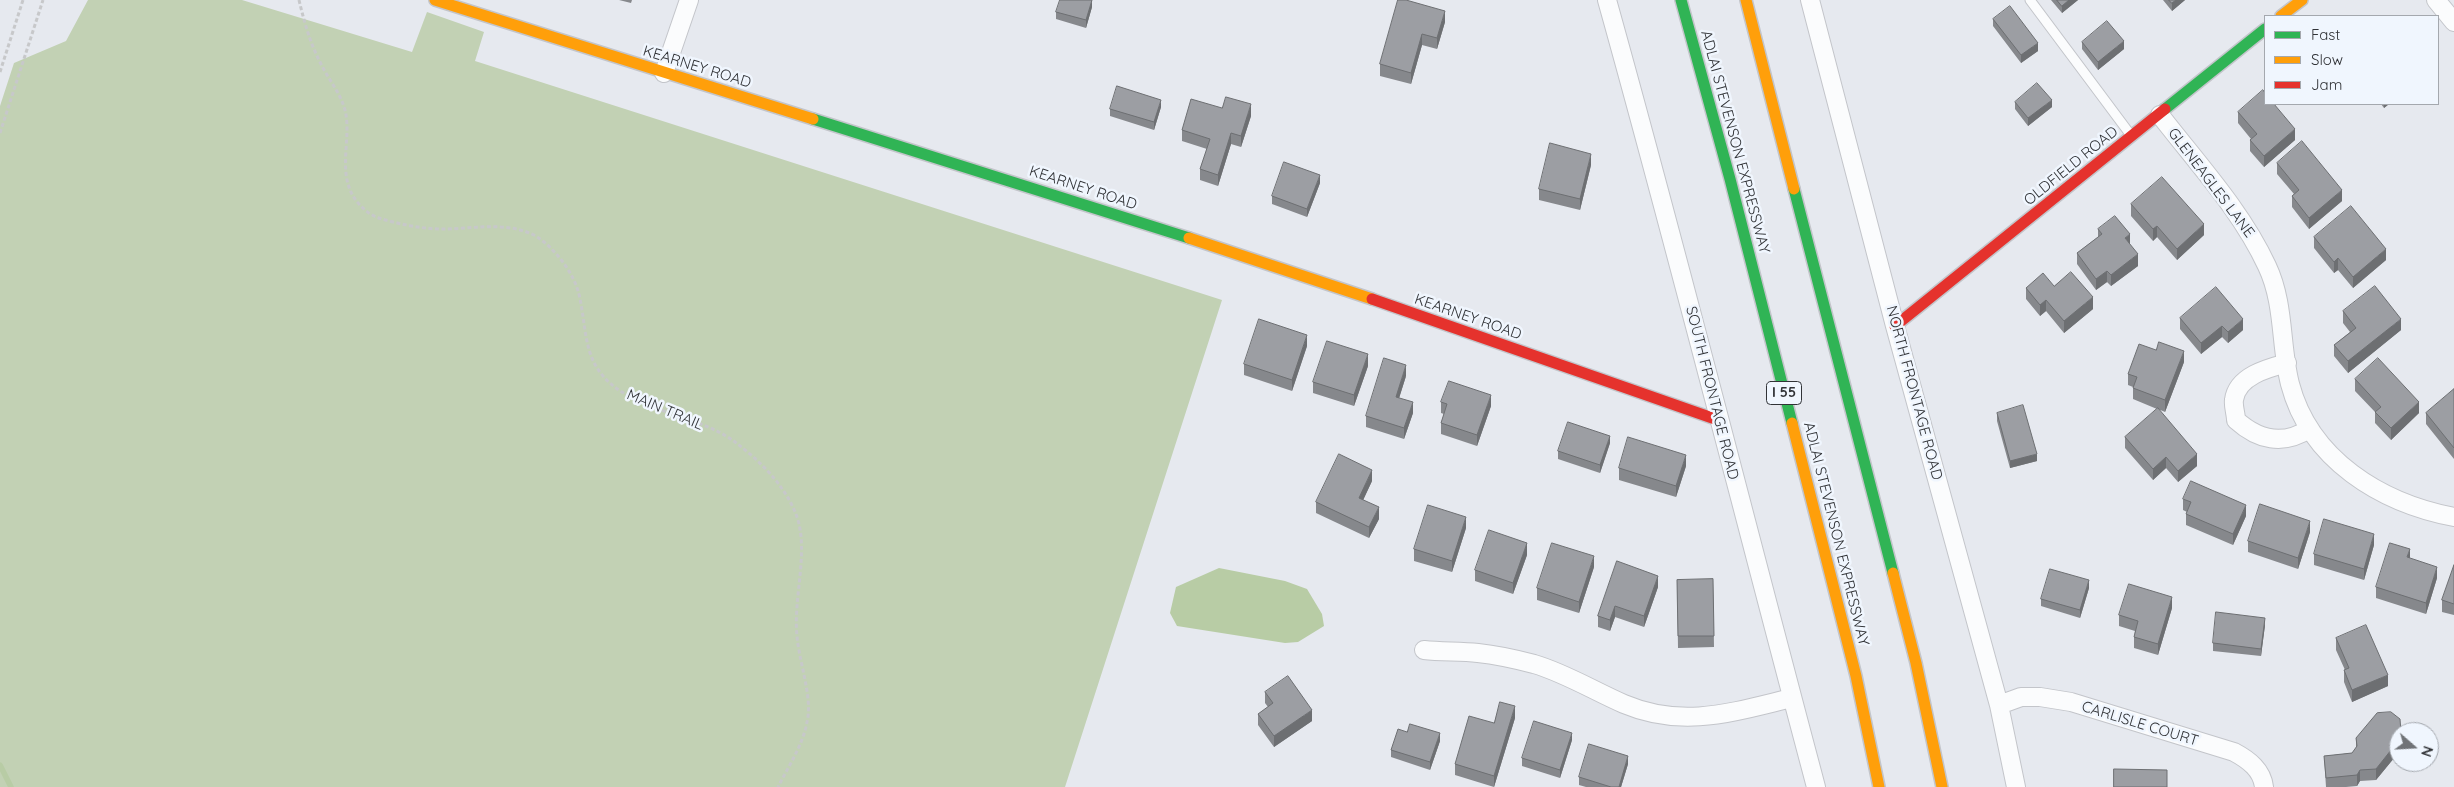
<!DOCTYPE html>
<style>
body{margin:0}
#map{position:relative;width:2454px;height:787px;overflow:hidden;background:#e6e9ef;font-family:Quicksand,sans-serif}
canvas{display:block}
.legend{position:absolute;left:2264px;top:15px;width:175px;height:90px;box-sizing:border-box;background:#f0f6fe;border:1px solid #a4a8ae;margin:0;padding:6px 9px;list-style:none;font-size:15px;color:#313337}
.legend li{display:flex;align-items:center;gap:10px;height:25px}
.legend b{width:25px;border:1px solid #a4a8ae}
.north{position:absolute;left:2389px;top:722px;width:50px;height:50px;box-sizing:border-box;background:#f0f6fe;border:1px solid #a4a8ae;border-radius:50%;rotate:109deg;font-size:14px;font-weight:700;line-height:20px;text-align:center;color:#313337}
.north::after{content:'';display:block;margin:auto;width:18px;height:22px;background:#707377;clip-path:polygon(50% 0,100% 100%,50% 72%,0 100%)}
</style>
<div id="map">
<canvas width="2454" height="787"></canvas>
<ul class="legend">
<li><b style="height:6px;background:#30b455"></b>Fast</li>
<li><b style="height:6px;background:#ff9f0a"></b>Slow</li>
<li><b style="height:6px;background:#e5322d"></b>Jam</li>
</ul>
<div class="north">N</div>
</div>
<script>
const ctx = document.querySelector('canvas').getContext('2d');
ctx.lineJoin = 'round';
function fillPath(path, color) {
  ctx.fillStyle = color;
  ctx.fill(path, 'evenodd');
}
function trace(path, color, width, dash) {
  ctx.strokeStyle = color;
  ctx.lineWidth = width;
  ctx.lineCap = dash ? 'butt' : 'round';
  ctx.setLineDash(dash || []);
  ctx.stroke(path);
}
function drawText(font, color, halo, rows, align = 'center') {
  ctx.font = font + ' Quicksand,sans-serif';
  ctx.lineWidth = 5;
  ctx.setLineDash([]);
  ctx.textBaseline = 'middle';
  ctx.strokeStyle = halo;
  ctx.fillStyle = color;
  for (const [text, x, y, turn = 0] of rows) {
    ctx.save();
    ctx.translate(x, y);
    ctx.rotate((+turn || 0) * Math.PI / 180);
    ctx.textAlign = isNaN(turn) ? turn : align;
    if (halo) ctx.strokeText(text, 0, 0);
    ctx.fillText(text, 0, 0);
    ctx.restore();
  }
}
const forest = new Path2D(`
 M88,0H242L412,52L427,12L484,32L475,61L1222,300L1065,787H0V106L14,63L66,41Z`);
const water = new Path2D(`
 M1219,568L1285,581L1307,589L1322,614L1324,626L1298,642L1285,643L1177,626L1170,613L1176,587Z`);
const stream = new Path2D(`
 M0,765L11,787`);
const path = new Path2D(`
 M299,0C304,21 310,43 320,62C328,79 340,92 345,110C353,142 332,181 364,209C372,217 382,219 393,222C409,226 426,229 442,229C472,229 505,221 534,235C543,240 551,248 558,256C569,269 577,283 580,299C586,327 584,354 603,376C634,412 698,414 735,442C760,461 786,486 797,517C809,552 793,598 797,636C799,662 813,698 807,722C803,745 788,767 778,787
 M0,72L23,0
 M0,133L43,0`);
const lane = new Path2D(`
 M2030,0L2130,134`);
const street = new Path2D(`
 M1607,0C1680,261 1746,525 1816,787
 M1810,0L1895,326L1999,705L2016,787
 M2436,0L2454,22
 M664,73L689,0
 M2160,115C2197,163 2241,210 2267,266C2285,304 2280,345 2290,384C2310,460 2381,503 2454,517
 M2287,363C2268,368 2237,376 2234,400C2233,406 2236,414 2236,420C2258,440 2283,446 2309,429
 M1424,650C1442,652 1460,651 1478,653C1497,655 1515,659 1534,664C1565,673 1594,691 1624,704C1683,729 1733,712 1792,698
 M1999,705L2021,697H2040L2071,702L2234,752C2249,760 2262,770 2264,787`);
const fast = new Path2D(`
 M1681,0L1730,179L1792,423
 M2165,109L2265,29
 M813,119L1189,238
 M1794,189L1893,573`);
const slow = new Path2D(`
 M435,0L813,119
 M1746,0L1794,189
 M2281,16L2302,0
 M1189,238L1372,299
 M1792,423L1856,676L1879,787
 M1893,573L1916,663L1942,787`);
const jam = new Path2D(`
 M1372,299L1718,420
 M1895,326L2165,109`);
const wall = new Path2D(`
 M619,0H632L631,3Z
 M1398,0L1445,22L1437,49L1422,45L1411,84L1380,76V64Z
 M2051,0H2078L2062,13Z
 M2163,0H2185L2172,11Z
 M1092,7L1086,28L1056,19V12Z
 M1993,19L2038,51L2021,63L1993,26Z
 M2082,42L2124,49L2098,70L2082,49Z
 M2015,102L2052,107L2028,126L2015,109Z
 M2381,104H2389L2384,108Z
 M1161,107L1154,130L1110,116V109Z
 M1222,108L1251,116L1241,147L1231,144L1218,186L1200,180V169L1207,149L1182,141V130Z
 M2238,112L2295,140L2264,167L2250,151V140L2251,139L2238,123Z
 M2277,163L2342,201L2309,229L2292,207V196L2294,194L2277,174Z
 M1591,165L1580,210L1539,200V189Z
 M1320,183L1307,217L1272,204V196Z
 M2131,204L2204,235L2177,260L2157,237L2153,241L2131,216Z
 M2098,229L2138,266L2111,286L2107,282L2096,290L2077,264V253L2098,237Z
 M2314,237L2386,260L2353,288L2338,270L2334,273L2314,248Z
 M2054,286L2093,309L2064,333L2046,311L2040,316L2026,299V288Z
 M2343,311L2401,330L2348,373L2334,356V345L2350,332L2343,323Z
 M2180,318L2243,330L2228,343L2222,337L2201,354L2180,329Z
 M1307,346L1292,391L1244,375V364Z
 M2184,362L2165,412L2158,409L2197,466L2178,482L2166,468L2153,480L2125,448V437L2157,409L2133,399V387L2128,385V374Z
 M1368,366L1354,406L1313,393V382Z
 M1406,376L1399,398L1413,413L1404,439L1366,427V416Z
 M2355,379L2419,413L2391,440L2375,423V412L2355,391Z
 M2454,389V459L2426,424V413Z
 M1441,402L1491,406L1477,446L1441,434V423L1444,414L1441,413Z
 M1997,413L2037,461L2010,468L1997,421Z
 M1610,443L1600,473L1558,459V451Z
 M1686,466L1676,497L1619,480V468Z
 M1372,481L1363,500L1379,519L1369,538L1316,513V502Z
 M2183,499L2246,516L2233,545L2186,525V514L2187,512L2183,510Z
 M1466,528L1452,572L1414,561V549Z
 M2310,532L2298,569L2248,552V541Z
 M2374,545L2364,580L2314,565V554Z
 M1527,555L1513,594L1475,581V570Z
 M1617,561L1658,587L1644,627L1615,617L1610,631L1598,627V616Z
 M2454,565V615L2442,612V600Z
 M1594,567L1579,613L1537,600V588Z
 M2437,578L2426,614L2376,598V587Z
 M1713,579L1714,647L1678,648L1677,580Z
 M2089,588L2080,618L2041,606V599Z
 M2172,608L2158,655L2134,648V637L2135,631L2119,626V615Z
 M2265,625L2261,656L2213,651V643Z
 M2336,638L2388,686L2352,702L2344,682V670H2345L2336,650Z
 M1265,692L1312,721L1274,747L1258,725V714L1268,707L1265,703Z
 M1515,718L1494,787L1455,775V764L1494,723Z
 M1407,732L1440,741L1430,770L1391,757V750Z
 M2399,732V752L2376,780L2360,781L2357,786L2346,787H2326L2324,756L2352,753L2356,748V738Z
 M1572,740L1560,778L1522,766V758Z
 M1628,764L1621,787H1586L1579,785V777Z`);
const shadedWall = new Path2D(`
 M1092,0V7L1086,28V20Z
 M2069,0H2078L2062,13V6Z
 M2176,0H2185L2172,11V3Z
 M1445,11V22L1437,49V38Z
 M1422,34V45L1411,84V73Z
 M2124,41V49L2098,70V62Z
 M2038,43V51L2021,63V55Z
 M1161,100V107L1154,130V122Z
 M2052,100V107L2028,126V118Z
 M1251,104V116L1241,147V136Z
 M2384,104H2389L2384,108Z
 M2295,129V140L2264,167V156Z
 M1231,133V144L1218,186V175Z
 M1591,154V165L1580,210V199Z
 M1320,175V183L1307,217V209Z
 M2342,190V201L2309,229V218Z
 M2204,224V235L2177,260V249Z
 M2157,226V237L2153,241V229Z
 M2130,234V245L2125,238Z
 M2386,249V260L2353,288V277Z
 M2138,254V266L2111,286V275Z
 M2338,258V270L2334,273V262Z
 M2107,271V282L2096,290V279Z
 M2093,297V309L2064,333V321Z
 M2046,300V311L2040,316V305Z
 M2243,319V330L2228,343V332Z
 M2401,319V330L2348,373V361Z
 M2222,326V337L2201,354V343Z
 M1307,335V346L1292,391V380Z
 M2184,351V362L2165,412V400Z
 M1368,354V366L1354,406V395Z
 M1406,365V376L1396,408V397Z
 M1491,395V406L1477,446V435Z
 M1413,402V413L1404,439V428Z
 M2419,402V413L2391,440V428Z
 M1610,436V443L1600,473V465Z
 M2037,454V461L2010,468V461Z
 M2197,454V466L2178,482V471Z
 M1686,455V466L1676,497V486Z
 M2166,457V468L2153,480V469Z
 M1372,470V481L1359,509V498Z
 M2246,505V516L2233,545V534Z
 M1379,507V519L1369,538V527Z
 M1466,517V528L1452,572V561Z
 M2310,521V532L2298,569V558Z
 M2374,534V545L2364,580V569Z
 M1527,543V555L1513,594V583Z
 M2410,549V560L2407,557Z
 M1594,556V567L1579,613V602Z
 M2437,567V578L2426,614V603Z
 M1658,576V587L1644,627V616Z
 M2089,580V588L2080,618V610Z
 M2172,597V608L2158,655V644Z
 M1615,606V617L1610,631V620Z
 M2265,618V625L2261,656V649Z
 M2388,675V686L2352,702V690Z
 M1515,706V718L1494,787V776Z
 M1312,710V721L1274,747V736Z
 M1440,733V741L1430,770V762Z
 M1572,733V740L1560,778V770Z
 M2399,740V752L2376,780V769Z
 M1628,756V764L1621,787H1619Z
 M2360,770V781L2357,786V775Z`);
const building = new Path2D(`
 M1060,0H1092L1086,20L1056,12Z
 M1398,0H1406L1445,11L1437,38L1422,34L1411,73L1380,64Z
 M2057,0H2069L2062,6Z
 M2169,0H2176L2172,3Z
 M2010,6L2038,43L2021,55L1993,19Z
 M2107,21L2124,41L2098,62L2082,42Z
 M2037,83L2052,100L2028,118L2015,102Z
 M1117,86L1161,100L1154,122L1110,109Z
 M2263,90L2265,93V104H2274L2295,129L2264,156L2250,140L2257,134L2238,112Z
 M1226,97L1251,104L1241,136L1231,133L1218,175L1200,169L1210,139L1182,130L1191,99L1222,108Z
 M2302,141L2342,190L2309,218L2292,196L2299,190L2277,163Z
 M1550,143L1591,154L1580,199L1539,189Z
 M1284,162L1320,175L1307,209L1272,196Z
 M2162,177L2204,224L2177,249L2157,226L2153,229L2131,204Z
 M2351,206L2386,249L2353,277L2338,258L2334,262L2314,237Z
 M2115,216L2130,234L2125,238L2138,254L2111,275L2107,271L2096,279L2077,253L2102,234L2098,229Z
 M2071,272L2093,297L2064,321L2046,300L2040,305L2026,288L2043,273L2054,286Z
 M2375,286L2401,319L2348,361L2334,345L2356,328L2343,311Z
 M2216,287L2243,319L2228,332L2222,326L2201,343L2180,318Z
 M1259,319L1307,335L1292,380L1244,364Z
 M1327,341L1368,354L1354,395L1313,382Z
 M2159,342L2184,351L2165,400L2133,388L2137,377L2128,374L2139,344L2156,350Z
 M1384,358L1406,365L1396,397L1413,402L1404,428L1366,416Z
 M2378,358L2419,402L2391,428L2375,412L2381,407L2355,379Z
 M1449,381L1491,395L1477,435L1441,423L1447,404L1441,402Z
 M2454,389V448L2426,413Z
 M2023,405L2037,454L2010,461L1997,413Z
 M2158,408L2197,454L2178,471L2166,457L2153,469L2125,437Z
 M1568,422L1610,436L1600,465L1558,451Z
 M1628,437L1686,455L1676,486L1619,468Z
 M1339,454L1372,470L1359,498L1379,507L1369,527L1316,502Z
 M2191,481L2246,505L2233,534L2186,514L2191,502L2183,499Z
 M2260,504L2310,521L2298,558L2248,541Z
 M1428,505L1466,517L1452,561L1414,549Z
 M2324,519L2374,534L2364,569L2314,554Z
 M1489,530L1527,543L1513,583L1475,570Z
 M1552,543L1594,556L1579,602L1537,588Z
 M2390,543L2410,549L2407,557L2437,567L2426,603L2376,587Z
 M1617,561L1658,576L1644,616L1615,606L1610,620L1598,616Z
 M2454,565V604L2442,600Z
 M2050,569L2089,580L2080,610L2041,599Z
 M1713,579L1714,636H1678L1677,580Z
 M2129,584L2172,597L2158,644L2134,637L2138,621L2119,615Z
 M2216,612L2265,618L2261,649L2213,643Z
 M2366,625L2388,675L2352,690L2344,670L2349,668L2336,638Z
 M1288,676L1312,710L1274,736L1258,714L1273,703L1265,692Z
 M1500,702L1515,706L1494,776L1455,764L1469,716L1494,723Z
 M2391,712L2400,719L2401,732H2399V740L2376,769L2360,770L2357,775L2326,778L2324,756L2352,753L2357,746L2356,738L2377,713Z
 M1534,721L1572,733L1560,770L1522,758Z
 M1410,724L1440,733L1430,762L1391,750L1398,729L1407,732Z
 M1589,744L1628,756L1619,787H1611L1579,777Z
 M2114,769L2167,770V787H2114Z`);
const shields = [
 [1784,393,35]
];
const shieldNames = [
 ["I 55",1784,393]
];
const streetNames = [
 ["KEARNEY ROAD",697,67,17],
 ["ADLAI STEVENSON EXPRESSWAY",1735,142,75],
 ["OLDFIELD ROAD",2071,166,-39],
 ["GLENEAGLES LANE",2211,183,53],
 ["KEARNEY ROAD",1083,188,18],
 ["KEARNEY ROAD",1468,317,19],
 ["SOUTH FRONTAGE ROAD",1712,393,76],
 ["NORTH FRONTAGE ROAD",1914,393,75],
 ["MAIN TRAIL",665,410,23],
 ["ADLAI STEVENSON EXPRESSWAY",1836,534,76],
 ["CARLISLE COURT",2140,724,17]
];
fillPath(forest, '#c2d1b4');
fillPath(water, '#b8cca5');
trace(stream, '#b8cca5', 5.5);
trace(lane, '#c3c5ca', 11);
trace(street, '#c3c5ca', 20);
trace(fast, '#c3c5ca', 14);
trace(slow, '#c3c5ca', 14);
trace(jam, '#c3c5ca', 14);
trace(path, '#c7c8ca', 3, [4, 2.5]);
trace(lane, '#fbfcfd', 9);
trace(street, '#fbfcfd', 18);
trace(fast, '#30b455', 11);
trace(slow, '#ff9f0a', 11);
trace(jam, '#e5322d', 11);
fillPath(wall, '#86888c');
fillPath(shadedWall, '#6d6f72');
fillPath(building, '#9c9ea3');
trace(building, '#6d6f72', 1);
for (const [x, y, w] of shields) {
  const box = new Path2D();
  box.roundRect(x - w / 2, y - 11.5, w, 23, 4);
  ctx.fillStyle = '#f0f6fe';
  ctx.fill(box);
  trace(box, '#313337', 1);
}
drawText('bold 14px', '#313337', null, shieldNames);
drawText('15px', '#313337', '#f0f6fe', streetNames);
</script>
